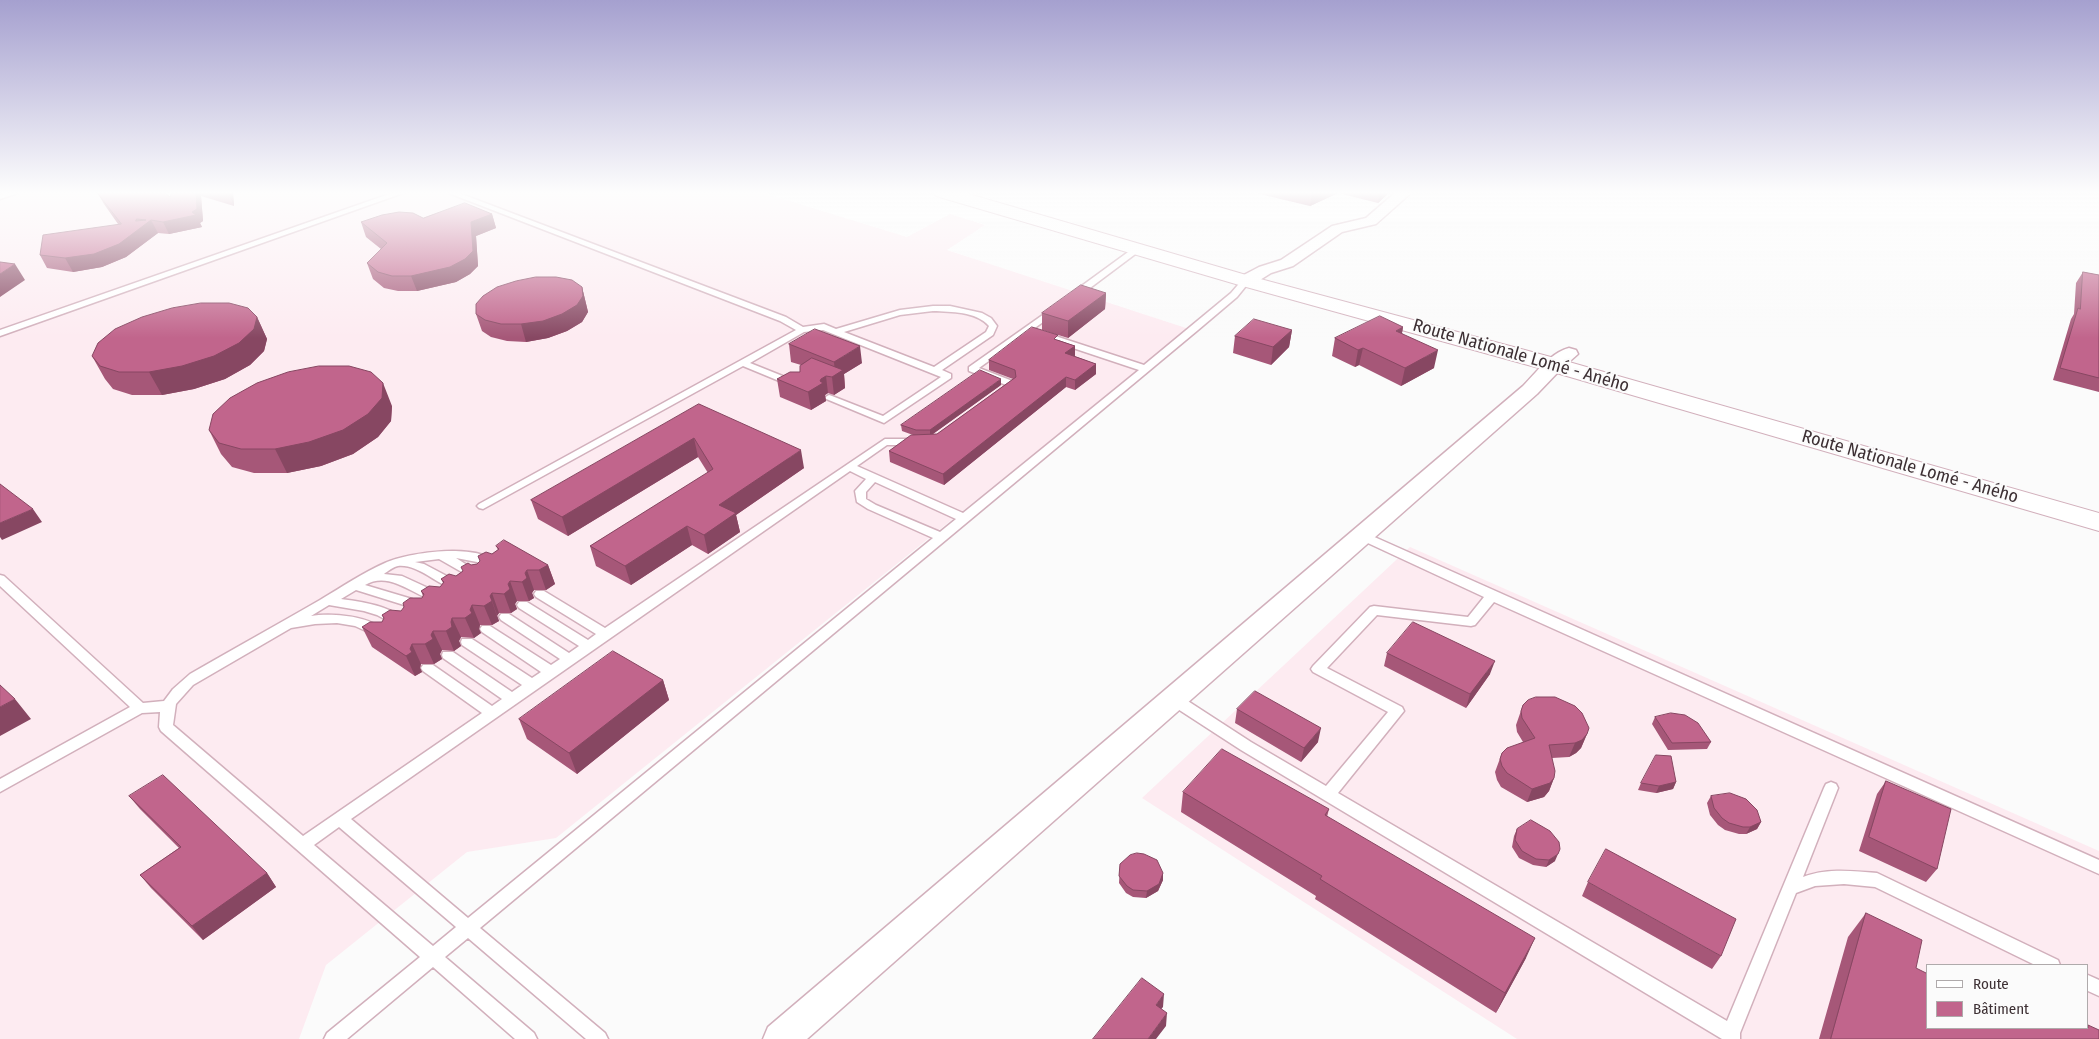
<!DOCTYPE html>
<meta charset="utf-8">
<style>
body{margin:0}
#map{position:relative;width:2099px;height:1039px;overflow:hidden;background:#fbfbfb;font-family:"Fira Sans Condensed",sans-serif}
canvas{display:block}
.legend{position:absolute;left:1926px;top:964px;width:162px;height:65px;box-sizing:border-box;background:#fbfbfb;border:1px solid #afaaab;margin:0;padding:6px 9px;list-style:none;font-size:15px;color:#3d3034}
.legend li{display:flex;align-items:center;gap:10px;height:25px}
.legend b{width:25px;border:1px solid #afaaab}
</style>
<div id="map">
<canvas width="2099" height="1039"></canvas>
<ul class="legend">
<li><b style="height:6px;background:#fff"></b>Route</li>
<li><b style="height:14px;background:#c1658c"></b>Bâtiment</li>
</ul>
</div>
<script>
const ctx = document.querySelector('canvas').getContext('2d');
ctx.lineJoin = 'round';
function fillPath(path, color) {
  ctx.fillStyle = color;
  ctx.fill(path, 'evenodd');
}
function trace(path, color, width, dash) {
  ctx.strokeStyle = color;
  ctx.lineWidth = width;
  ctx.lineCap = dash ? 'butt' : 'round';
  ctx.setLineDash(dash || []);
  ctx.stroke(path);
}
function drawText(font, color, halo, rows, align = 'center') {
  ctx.font = font + ' "Fira Sans Condensed",sans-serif';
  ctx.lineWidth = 4;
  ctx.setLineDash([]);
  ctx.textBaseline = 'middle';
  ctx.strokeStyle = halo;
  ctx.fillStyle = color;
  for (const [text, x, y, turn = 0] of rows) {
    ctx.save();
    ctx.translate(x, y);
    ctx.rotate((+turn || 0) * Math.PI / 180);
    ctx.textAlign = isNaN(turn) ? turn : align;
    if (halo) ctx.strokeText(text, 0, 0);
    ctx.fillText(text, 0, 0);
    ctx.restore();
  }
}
const built = new Path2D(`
 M0,192H760L907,237L950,214L985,225L947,250L1189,329L556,838L467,852L326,965L299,1039H0Z
 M1410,547L2099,851V1039H1517L1142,798ZM1928,965H2088V1028H1928Z`);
const lane = new Path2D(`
 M9,192H21L0,199V195Z
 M395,192H406L0,336V330Z
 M446,192H456L786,317L803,327L824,324L836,329L900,310L933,306H950L982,313L991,318L997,326L993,335L942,370L951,374V378L884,423L824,398L829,395L832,396L883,416L941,377L823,330L804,332L750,363L795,381V385H789L743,366L483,509L479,508L477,506L479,504L796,330L780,321ZM933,311C951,312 976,311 989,326L986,332L934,367L844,332L900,315Z
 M1135,247L1142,249L1078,297H1072V293Z
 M1243,279H1249L1250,281L1237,297L1198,330L480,928L605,1033L608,1039H586L468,938L445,957L534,1033L537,1039H515L433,967L347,1039H324L327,1033L420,957L161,731L159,727L160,712L142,713L0,792V779L130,707L0,586V575L4,576L143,703L164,701L173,689L190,674C233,649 277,625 320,600C342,587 362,573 385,563C409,552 481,542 499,565L497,568L493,569L477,562L456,558L478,572L480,575L478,578L474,579L439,559L415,562L424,564L458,582L460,585L458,588L454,589C436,584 418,564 398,566C393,567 388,571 384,574L402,576L439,593L441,596L439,599C421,604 393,568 365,585L412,599L423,608L421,611L417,612L404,605L356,590L341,599C358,601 394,606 404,621L402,624H394L377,615L364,611L329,605L311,616C330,613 373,615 385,633L383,636L379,637L355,626L337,623L315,624L291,628L193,685L176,704L173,725L303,836L482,713L423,671L421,668L423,665H433L492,706L502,699L443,658L442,655L443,652H453L512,692L522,685L462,645L461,642L462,639H472L532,678L541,672L482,632L480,629L482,626H490L551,665L560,659L501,620L499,617L501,614H509L569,653L579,646L519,608L517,605L519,602H527L588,640L596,634L536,597L534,594L536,591H544L605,628L885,439H917L922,442L917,445H887L857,466L963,513L1139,370L1043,338V334H1049L1144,365L1231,293ZM850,471L866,479L855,491L857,502L868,509L933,538L468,918L351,819ZM875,482L956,519L940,532L876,505L866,499V492ZM339,827L456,927L433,946L314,845Z
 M1054,307L1057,308V312L979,368L1015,382V386H1009L969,371V367Z
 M1361,531L2099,860V874L1494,602L1475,625L1471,626L1377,615L1327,668L1402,707L1404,711L1338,793L1727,1021L1824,788L1826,784L1831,782L1836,784L1838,788L1803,877C1827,868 1852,871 1877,873L2058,960L2060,965H2035L1875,887L1844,884L1815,886L1796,893L1740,1033V1039H1722L1241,750L1167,702L1165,698L1167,694L1172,693L1177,694L1251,742L1326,786L1388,712L1313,672L1311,669L1313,666L1370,607L1374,606L1468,617L1484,597L1357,538L1355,535Z
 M2088,975L2099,980V996L2088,991Z`);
const street = new Path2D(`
 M1396,192H1412L1376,224L1342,232L1293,266L1271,273L1252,285H1240L1238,281L1240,277L1259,267L1281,260L1332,226L1366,218Z
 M1569,348L1576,350L1578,354L1561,369L1537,394L807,1039H763L768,1027L1523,386C1536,373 1550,353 1569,348Z`);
const highway = new Path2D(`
 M933,192H962L1253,277L1562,360L2099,513V531L1546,370L1239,285L936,196Z`);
const wall = new Path2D(`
 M97,192L170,197L172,192H233L234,206L201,196L203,221L200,223L202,227L169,234L158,233L126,257L102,267L73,272L47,268L40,255L118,224L104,204Z
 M1251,192H1390L1378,203L1338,193L1310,206Z
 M492,214L496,228L476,236L478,266L470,274L456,282L417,291H398L384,288L373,279L367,263L381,249L366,237L361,222Z
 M2083,272L2099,275V392L2053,380L2071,319L2074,314L2076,283Z
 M582,287L588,312L582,322L567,331L548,338L526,342L507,341L491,337L482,331L476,314Z
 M1106,293L1105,309L1068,338L1042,330V313Z
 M257,317L267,339L264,351L250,365L225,379L194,389L162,395H132L113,389L105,379L92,356Z
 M1403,327L1402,333L1434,368L1401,386L1359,365L1355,367L1332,356L1335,338Z
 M1292,330L1289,347L1271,365L1233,353L1235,336Z
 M1058,340L1075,346V356H1074L1096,364V374L1075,390L1066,387L944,485L890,462L889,451L913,435L902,431L901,425L1001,385L933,434H937L1013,379L989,370V360Z
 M789,344L862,363L844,374L845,388L834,395L828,393L825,395L826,401L811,410L780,397L777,379L800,372L801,365L791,362Z
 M699,404L804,468L736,515L740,532L708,554L692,545L631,585L596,566L590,546L708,473L698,457L568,536L538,519L531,500Z
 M392,406L391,421L378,437L353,454L321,466L287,473H254L232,467L221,454L209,430Z
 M496,546L548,565L555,584L546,590H534L532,593L534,598L529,601H517L515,604L517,609L511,613H499L497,616L499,621L492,625H480L479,629L481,633L474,638L461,637L459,641L461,646L454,651L442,650L440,654L442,659L434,664H421L420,668L422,672L415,676L372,647L362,627L382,622L384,619L382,615L401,611L422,598L423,596L421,591L440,587L443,583L441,579L456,576L471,565L477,564L498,550Z
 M1387,653L1490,674L1466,708L1384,666Z
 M663,680L669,700L577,774L527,739L519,719Z
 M1523,705L1587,734L1581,748L1576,753L1569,757L1552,758L1554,778L1549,791L1544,797L1527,802L1501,787L1497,780L1495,772L1502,753L1523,742L1517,732L1516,725Z
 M1237,709L1318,742L1301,762L1235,723Z
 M1655,717L1711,742L1707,749L1668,750L1652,724Z
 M1886,781L1937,869L1926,882L1859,851L1877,794Z
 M1676,782L1673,789L1656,793L1638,790L1641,783Z
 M1183,792L1329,809L1327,817L1526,958L1496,1013L1315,899L1316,896L1181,812Z
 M129,796L267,873L276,887L203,940L151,888L140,875L179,848L140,809Z
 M1711,796L1761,822L1757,829L1746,834H1739L1725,830L1718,825L1710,815L1707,803Z
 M1517,829L1555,861L1546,867L1533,865L1519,858L1512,847L1514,836Z
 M1120,864L1163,880L1158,891L1146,898L1133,897L1126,893L1119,883Z
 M1588,882L1721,956L1712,969L1582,896Z
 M1866,913L1916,968L1928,1028L2099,1039H1819L1848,937Z`);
const shadedWall = new Path2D(`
 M196,192H199L201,196L203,221L200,223L202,227L169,234L163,222L192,212Z
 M228,192H233L234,206L228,193Z
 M1312,192H1338V193L1310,206Z
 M1380,192H1390L1378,203Z
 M492,214L496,228L476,236L478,266L470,274L456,282L417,291L411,276L471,222Z
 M151,220L158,233L126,257L102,267L73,272L65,258Z
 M15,264L25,280L0,297V274Z
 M582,287L588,312L582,322L567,331L548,338L526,342L521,324Z
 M1106,293L1105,309L1068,338V321Z
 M257,317L267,339L264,351L250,365L225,379L194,389L162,395L149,372Z
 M1403,327L1400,344L1396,331Z
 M1292,330L1289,347L1271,365L1273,347Z
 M860,346L862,363L844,374L845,388L834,395L832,377L835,375L834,362Z
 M1075,346V356L1065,363V353Z
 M1363,348L1359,365L1355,367L1358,350Z
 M1438,350L1434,368L1401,386L1405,368Z
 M1096,364V374L1075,390V380Z
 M826,376L828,393L825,395L826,401L811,410L808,392L820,381L821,379Z
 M1066,377V387L944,485L943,474Z
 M1001,379V385L930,436V430Z
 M383,383L392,406L391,421L378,437L353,454L321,466L287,473L275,449Z
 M694,438L698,457L568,536L562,517Z
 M801,450L804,468L736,515L740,532L708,554L704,535L719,505Z
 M33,509L42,522L2,540L0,537V523Z
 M687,526L692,545L631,585L625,566Z
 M548,565L555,584L546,590L539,570Z
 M527,570L534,590L532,593L534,598L529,601L522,582Z
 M510,581L517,601L515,604L517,609L511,613L504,594Z
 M492,593L499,613L497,616L490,596Z
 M492,601L499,621L492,625L484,606Z
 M472,605L480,625L479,629L481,633L474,638L465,618L470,610Z
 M452,618L461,637L459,641L461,646L454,651L446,631Z
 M433,631L442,650L440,654L442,659L434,664L425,644Z
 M412,644L421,664L420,668L422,672L415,676L406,656Z
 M1495,661L1490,674L1466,708L1470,694Z
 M663,680L669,700L577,774L569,753Z
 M15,699L31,719L0,736V707Z
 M1321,728L1318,742L1301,762L1304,748Z
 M1587,734L1581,748L1576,753L1569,757L1575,743Z
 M1554,778L1549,791L1544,797L1527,802L1532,789Z
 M1676,782L1673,789L1656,793L1659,786Z
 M1761,822L1757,829L1746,834L1750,827Z
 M1558,854L1555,861L1546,867L1549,860Z
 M267,873L276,887L203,940L192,926Z
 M1163,873V880L1158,891L1146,898L1147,891Z
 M1535,938L1526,958L1496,1013L1505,993Z
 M1164,994L1163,1007L1154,1018L1156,1005Z
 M1167,1013L1166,1026L1156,1039H1148Z`);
const building = new Path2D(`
 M97,192H164L170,197L172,192H196L197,209L192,212L196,215L163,222L151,220L119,244L94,254L65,258L40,255L43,235L121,224ZM137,219L146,220L136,221Z
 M465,203L492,214L471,222L473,251L465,259L450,267L411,276H392L378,272L367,263L387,243L361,222L382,215L399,212L413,213L423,218Z
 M0,262L15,264L0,274Z
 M2083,272L2099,275V378L2060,368L2078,308L2080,309Z
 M536,277H556L572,280L582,287L583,296L577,305L562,314L543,321L521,324H501L485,320L476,314V304L483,296L497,287L516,281Z
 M1081,285L1106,293L1068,321L1042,313Z
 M201,303H229L248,308L257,317L254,329L239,343L214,356L182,366L149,372H119L100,366L92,356L98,343L115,329L142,317L172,308Z
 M1380,316L1403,327L1396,331L1438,350L1405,368L1363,348L1358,350L1335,338Z
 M1254,319L1292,330L1273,347L1235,336Z
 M1032,327L1058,335L1054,339L1075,346L1065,353L1096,364L1075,380L1066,377L943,474L889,451L911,435L937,434L1016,377L1015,370L989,360Z
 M815,329L860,346L834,362L789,344Z
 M812,358L843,370L832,377L826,376L821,379L820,381L823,383L808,392L777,379L790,372H800V366Z
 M319,366H349L371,372L383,383L382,398L368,414L343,430L309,442L275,449H241L219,443L209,430L213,414L230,398L257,383L288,372Z
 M980,370L1001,379L930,430H916L901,425Z
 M699,404L801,450L719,505L736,513L704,535L687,526L625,566L590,546L713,469L694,438L562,517L531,500Z
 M0,484L33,509L0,523Z
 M504,540L548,565L539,570H527L525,573L527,578L522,582L510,581L508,584L510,589L504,594L492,593L490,596L492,601L484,606L472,605L470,610L472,613L465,618H452L451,622L452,627L446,631H433L431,635L433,639L425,644H412L410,649L412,652L406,656L362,627L370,622H382L384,618L382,615L390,610L401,611L404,607L403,603L410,598H422L424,594L421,591L429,586L440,587L444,582L441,579L449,574L456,576L463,571L461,567L468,563L471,565L477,564L480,561L478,556L486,552L492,554L499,549L496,546Z
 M1413,622L1495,661L1470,694L1387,653Z
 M613,651L663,680L569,753L519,719Z
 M0,685L15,699L0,707Z
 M1255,691L1321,728L1304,748L1237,709Z
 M1536,697H1555L1575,706L1582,713L1589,728L1587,734L1582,740L1575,743L1549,745L1555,771L1554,778L1550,783L1532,789L1507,773L1502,766L1500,759L1502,753L1507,748L1535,738L1522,718L1521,711L1523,705L1528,700Z
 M1671,713L1685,715L1698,723L1711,742L1672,743L1655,717Z
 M1222,749L1329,809L1325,815L1535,938L1505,993L1320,879L1322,876L1183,792Z
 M1656,755L1671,756L1676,782L1659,786L1641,783Z
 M163,775L267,873L192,926L140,875L181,847L129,796Z
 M1886,781L1951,809L1937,869L1869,837Z
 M1730,793L1746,799L1757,810L1761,822L1750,827H1743L1729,823L1722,818L1714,808L1711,796Z
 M1531,820L1550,831L1559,842L1560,849L1558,854L1549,860L1536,859L1522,851L1515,840L1517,829Z
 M1606,849L1736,919L1721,956L1588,882Z
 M1137,853L1144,854L1157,860L1163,873L1159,884L1147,891L1133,890L1127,886L1119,876L1120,864L1130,855Z
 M1866,913L1922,940L1916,968L1928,974V1028H2088V1025L2099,1030V1039H1831Z
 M1142,978L1164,994L1156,1005L1167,1013L1148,1039H1093Z`);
const streetNames = [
 ["Route Nationale Lomé - Aného",1521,356,16],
 ["Route Nationale Lomé - Aného",1910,467,16]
];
fillPath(built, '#fdebf1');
trace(lane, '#d2b0bc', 3);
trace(street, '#d2b0bc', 3);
trace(highway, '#d2b0bc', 2);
fillPath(lane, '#fff');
fillPath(street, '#fff');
fillPath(highway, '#fff');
fillPath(wall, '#a65778');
fillPath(shadedWall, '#874762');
fillPath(building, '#c1658c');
trace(building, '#874762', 1);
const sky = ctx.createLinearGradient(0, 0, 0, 338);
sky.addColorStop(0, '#a5a0cf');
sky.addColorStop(0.57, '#fdfdfd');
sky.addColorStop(1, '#fdfdfd00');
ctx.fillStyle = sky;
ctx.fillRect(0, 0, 2099, 338);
drawText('18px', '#3d3034', '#fbfbfb', streetNames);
</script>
